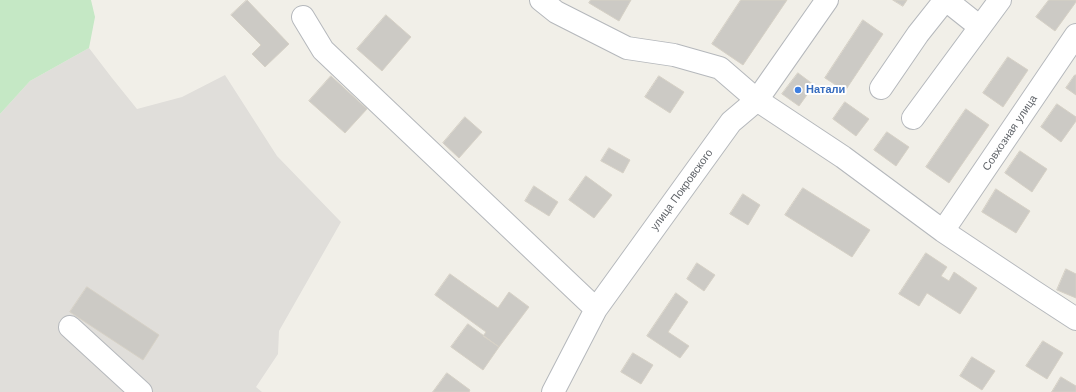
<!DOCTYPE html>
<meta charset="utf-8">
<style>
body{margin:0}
canvas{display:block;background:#f1efe8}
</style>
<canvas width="1076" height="392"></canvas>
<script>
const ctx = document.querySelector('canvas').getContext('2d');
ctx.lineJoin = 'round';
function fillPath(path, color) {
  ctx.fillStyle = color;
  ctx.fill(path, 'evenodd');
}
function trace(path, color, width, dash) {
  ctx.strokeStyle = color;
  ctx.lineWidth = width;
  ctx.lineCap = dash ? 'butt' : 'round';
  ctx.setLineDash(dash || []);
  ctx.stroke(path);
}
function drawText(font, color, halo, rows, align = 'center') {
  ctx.font = font + ' "Work Sans",sans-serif';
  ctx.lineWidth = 4;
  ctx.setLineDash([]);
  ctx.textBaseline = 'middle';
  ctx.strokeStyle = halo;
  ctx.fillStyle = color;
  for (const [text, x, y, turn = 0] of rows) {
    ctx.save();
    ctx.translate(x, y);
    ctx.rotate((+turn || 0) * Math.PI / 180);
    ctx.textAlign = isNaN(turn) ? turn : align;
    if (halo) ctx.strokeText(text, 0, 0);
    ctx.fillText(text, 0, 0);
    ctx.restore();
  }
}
const industrial = new Path2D(`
 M89,48L112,78L137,109L182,97L225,75L277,156L341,222L279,331L278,354L256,387L262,392H0V114L30,81Z`);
const green = new Path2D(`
 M0,0H91L95,17L89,48L30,81L0,114Z`);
const building = new Path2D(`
 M247,0L289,44L265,67L252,54L261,45L231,15Z
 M591,0H631L619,21L589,3Z
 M741,0H787L743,65L712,44Z
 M893,0H907L903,6Z
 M1049,0H1076V2L1055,31L1036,17Z
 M386,15L411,37L382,71L357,49Z
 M863,20L883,34L845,91L825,78Z
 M1008,57L1028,70L1003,107L983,93Z
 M798,73L814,85L799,106L782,94Z
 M1075,75H1076V95L1066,88Z
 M331,76L367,109L345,133L309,101Z
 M659,76L684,92L670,113L645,97Z
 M845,102L869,119L856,136L833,119Z
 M1057,104L1076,117V121L1061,142L1041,127Z
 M966,109L989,125L949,183L926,167Z
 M465,117L482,132L459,158L443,143Z
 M887,132L909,147L896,166L874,150Z
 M609,148L630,160L623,173L601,161Z
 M1020,151L1047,169L1032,192L1005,173Z
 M586,176L612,195L594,218L569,200Z
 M534,186L558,202L549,216L525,201Z
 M803,188L870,230L852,257L785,215Z
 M996,189L1030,211L1016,233L982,212Z
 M743,194L760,205L748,225L730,214Z
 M926,253L947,267L941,276L949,281L954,272L977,288L960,314L927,293L919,306L899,294Z
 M697,263L715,275L704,291L687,279Z
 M1066,269L1076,274V298L1057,290Z
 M450,274L498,308L509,292L529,307L499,347L483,336L486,332L435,295Z
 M87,287L159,335L143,360L70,312Z
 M676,293L688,302L668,332L689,346L680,358L647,336Z
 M468,324L499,347L483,370L451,347Z
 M1043,341L1063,353L1047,379L1026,366Z
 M633,353L653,365L641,384L621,372Z
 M972,357L995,371L982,390L960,376Z
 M447,373L470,390L469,392H433Z
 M1061,377L1076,386V392H1052Z`);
const minor = new Path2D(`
 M541,0L556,12L627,48L674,55L720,68L757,100L843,157L943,231L1030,289L1076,319
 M946,0L980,27
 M303,17L323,50L596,309
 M881,88L918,34L945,0
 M913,118L1000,0
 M943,231L1076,35
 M70,327L141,392
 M553,392L596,309L731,122L757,100L827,0`);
const markers = [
 [798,90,4,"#3f7fe0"]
];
const shopNames = [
 ["Натали",806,90]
];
const streetNames = [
 ["Совхозная улица",1010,133,-56],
 ["улица Покровского",682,190,-54]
];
fillPath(industrial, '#e0deda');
fillPath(green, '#c5e8c5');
fillPath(building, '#cccac5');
trace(building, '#d6d1c6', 1);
trace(minor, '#b5b8bc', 24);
trace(minor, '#fff', 22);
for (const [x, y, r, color] of markers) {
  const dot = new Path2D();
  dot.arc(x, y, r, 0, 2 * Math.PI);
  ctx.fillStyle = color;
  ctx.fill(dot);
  trace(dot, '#fff', 1.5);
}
drawText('bold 11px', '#366cbe', '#fff', shopNames, 'left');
drawText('11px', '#5f6368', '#fff', streetNames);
</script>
